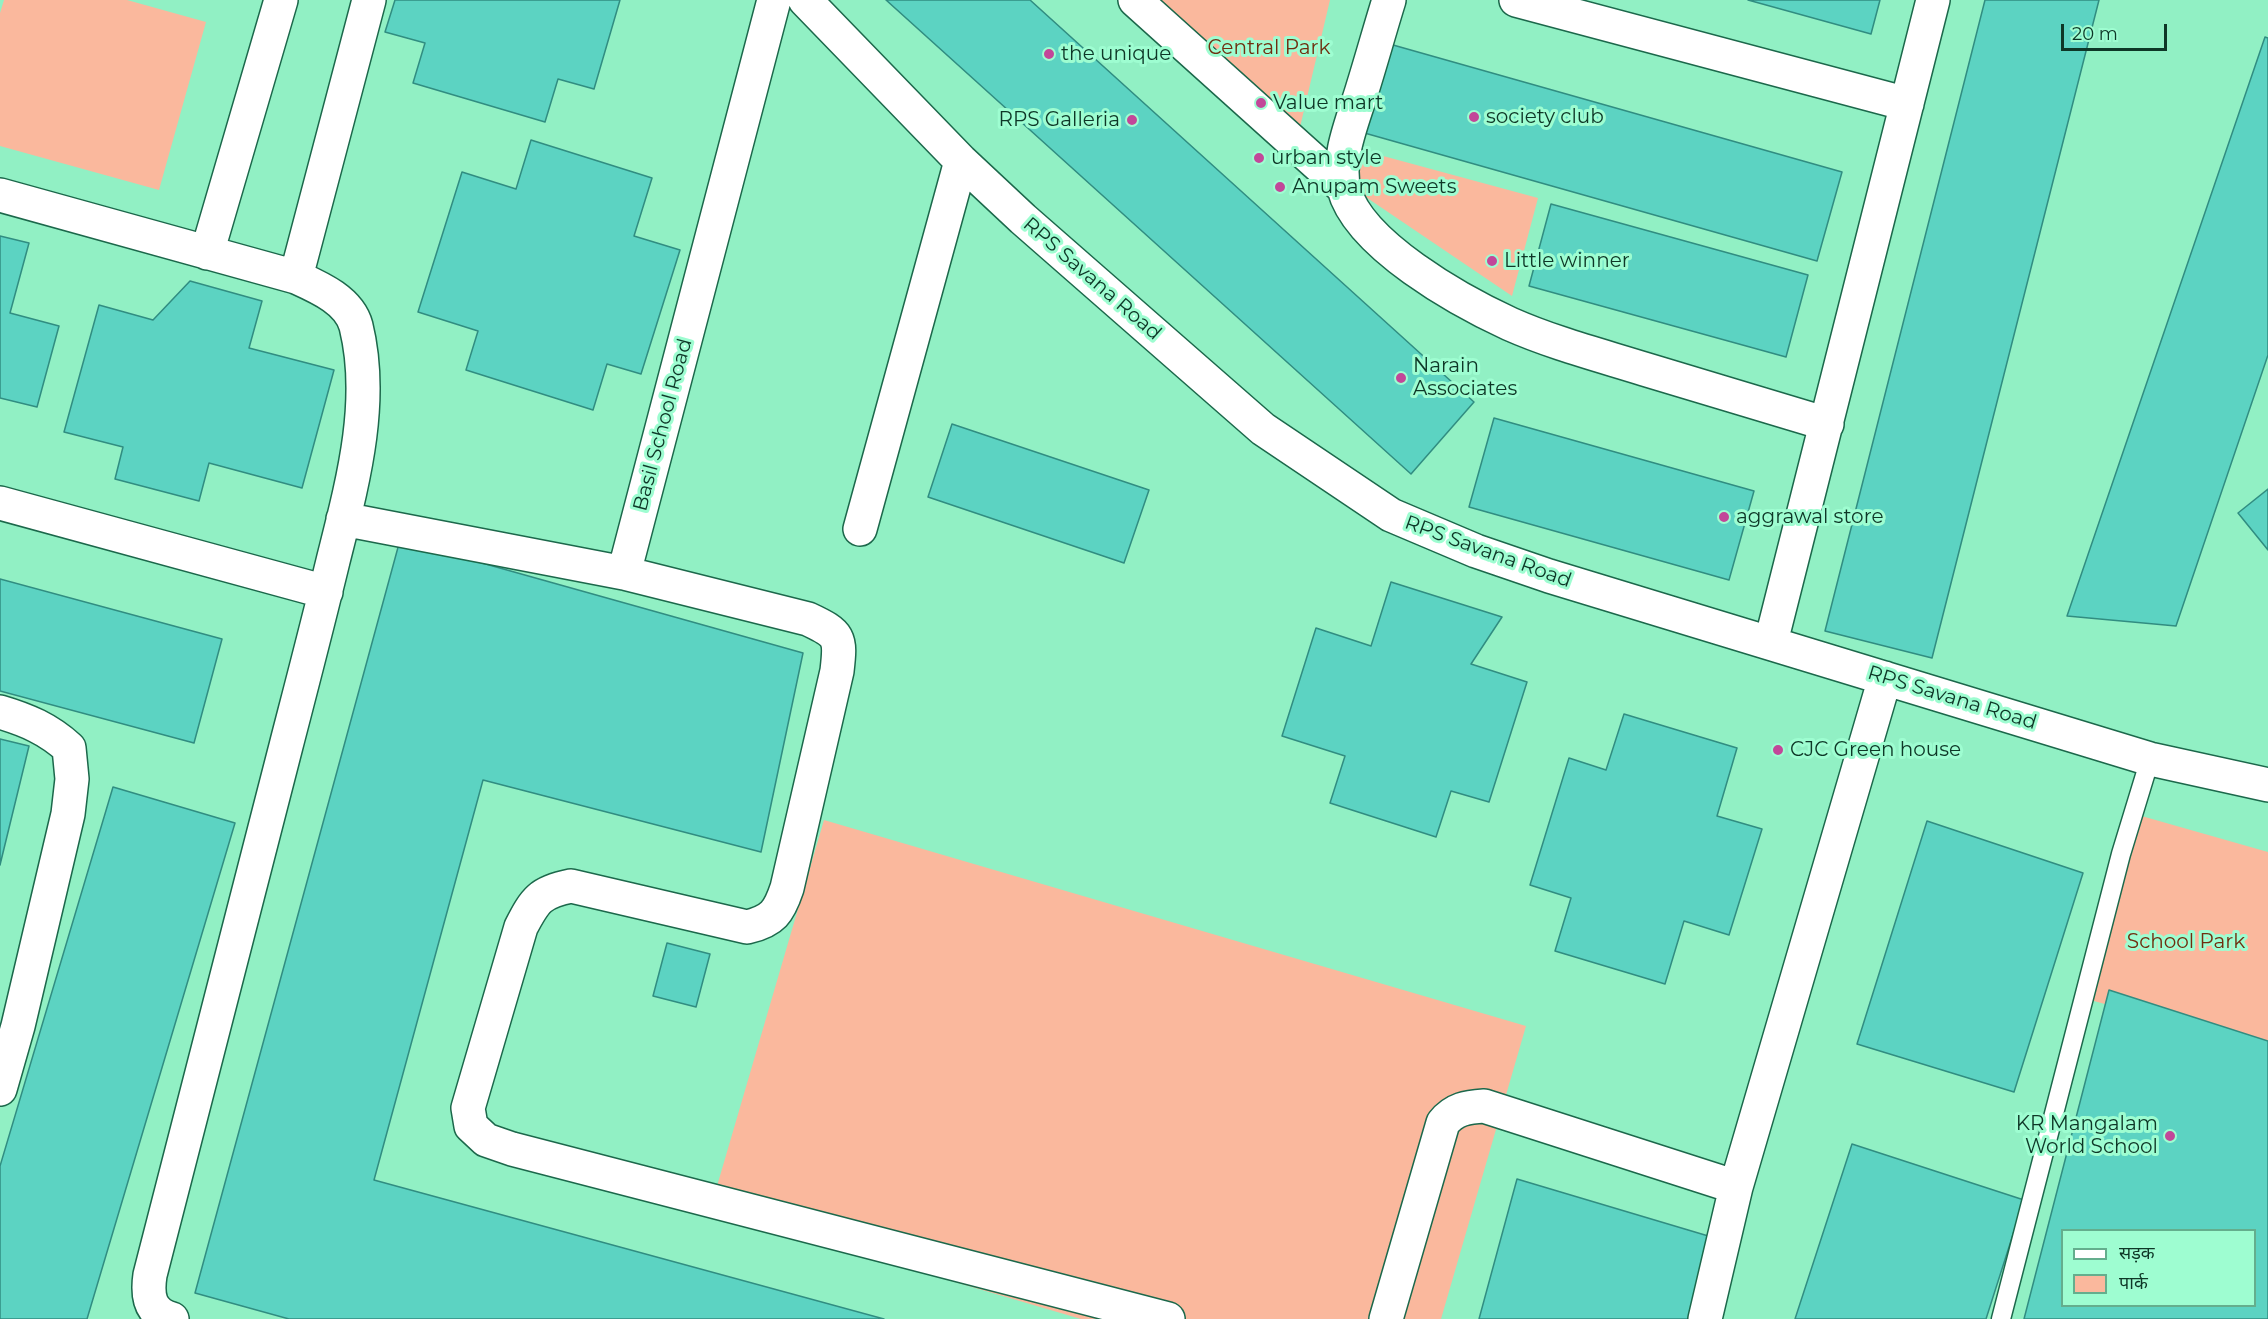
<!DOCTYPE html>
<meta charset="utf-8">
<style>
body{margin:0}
#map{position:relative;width:2268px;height:1319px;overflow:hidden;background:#91f0c4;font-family:Montserrat,"Noto Sans Devanagari",sans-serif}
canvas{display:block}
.legend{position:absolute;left:2061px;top:1229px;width:195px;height:78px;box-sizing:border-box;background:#9efdd1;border:2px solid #64ae8d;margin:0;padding:8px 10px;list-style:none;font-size:18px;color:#0e3727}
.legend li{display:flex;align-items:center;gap:12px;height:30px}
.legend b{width:30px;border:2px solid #64ae8d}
.scale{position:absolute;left:2061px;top:24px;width:106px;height:27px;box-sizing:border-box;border:3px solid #0e3727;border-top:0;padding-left:8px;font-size:18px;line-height:21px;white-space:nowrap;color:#0e3727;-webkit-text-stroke:4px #9efdd1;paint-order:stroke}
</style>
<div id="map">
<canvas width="2268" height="1319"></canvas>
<ul class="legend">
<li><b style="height:8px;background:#fff"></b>सड़क</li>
<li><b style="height:16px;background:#fab89d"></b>पार्क</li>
</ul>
<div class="scale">20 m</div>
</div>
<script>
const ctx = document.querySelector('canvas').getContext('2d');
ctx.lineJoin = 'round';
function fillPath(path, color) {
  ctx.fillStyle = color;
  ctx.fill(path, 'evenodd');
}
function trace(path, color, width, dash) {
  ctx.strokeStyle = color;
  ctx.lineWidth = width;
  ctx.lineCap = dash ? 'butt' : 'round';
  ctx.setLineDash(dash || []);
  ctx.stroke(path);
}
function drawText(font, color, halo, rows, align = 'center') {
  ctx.font = font + ' Montserrat,sans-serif';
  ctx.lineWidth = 6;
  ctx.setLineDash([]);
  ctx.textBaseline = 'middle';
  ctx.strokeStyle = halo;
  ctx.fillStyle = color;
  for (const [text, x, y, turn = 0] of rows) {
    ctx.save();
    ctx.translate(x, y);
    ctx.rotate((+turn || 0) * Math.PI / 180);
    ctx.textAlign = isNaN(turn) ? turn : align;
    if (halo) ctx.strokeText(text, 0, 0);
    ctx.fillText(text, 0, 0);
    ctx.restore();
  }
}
const green = new Path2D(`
 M4,0H127L206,22L159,190L0,146V13Z
 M1156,0H1330L1296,144Z
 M1361,150L1538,198L1512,296L1351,187Z
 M2138,815L2268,852V1050L2087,999Z
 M824,820L1526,1026L1441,1319H1081L710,1210Z`);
const building = new Path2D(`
 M395,0H620L594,89L558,79L545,122L413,83L425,43L385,32Z
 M886,0H1030L1474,402L1411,474Z
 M1748,0H1880L1871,34Z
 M1985,0H2099L1932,658L1825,631Z
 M2265,37L2268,38V355L2176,626L2067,616Z
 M1386,43L1842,172L1817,261L1361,132Z
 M531,140L652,178L634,236L680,250L641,374L607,364L593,410L466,370L478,331L418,312L462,172L516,189Z
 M1551,204L1808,275L1786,357L1529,286Z
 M0,236L29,243L10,313L59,326L37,407L0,398Z
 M190,281L262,301L249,348L334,370L302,488L209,463L199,501L115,479L123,447L64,432L99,305L153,320Z
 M1494,418L1754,491L1729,580L1469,507Z
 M952,424L1149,490L1124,563L928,497Z
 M2268,489V550L2238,513Z
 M400,540L803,653L761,852L483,780L374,1180L884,1319H289L195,1293Z
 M0,579L222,639L194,743L0,691Z
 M1391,582L1502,617L1471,664L1527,682L1489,802L1451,791L1436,837L1330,803L1345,756L1282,736L1316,628L1371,646Z
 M1624,714L1737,748L1717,816L1762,829L1729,935L1684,921L1665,984L1555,951L1571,898L1530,885L1569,758L1606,770Z
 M0,739L29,746L0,865Z
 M113,787L235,823L87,1319H0V1166Z
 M1927,821L2083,873L2014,1092L1857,1044Z
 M667,943L710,954L696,1007L653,996Z
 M2109,990L2268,1041V1319H2024ZM2062,1230H2254V1306H2062Z
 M1852,1144L2024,1200L1986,1319H1795Z
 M1517,1179L1715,1238L1696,1319H1479Z`);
const lane = new Path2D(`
 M2001,1319L2121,854L2150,759`);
const street = new Path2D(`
 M805,0L961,161L1023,219L1263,429L1391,515L1476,551L1549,576L2150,759L2268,785
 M1135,0L1344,188
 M1389,0C1380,29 1372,58 1363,87C1354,118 1336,157 1344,189C1359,245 1460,301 1510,324C1553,343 1599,355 1644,369C1705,387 1766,406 1827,424
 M1516,0L1907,104
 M0,195L296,277C318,287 349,300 356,326C375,403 352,485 333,561C318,623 302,684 286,746C241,922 195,1098 150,1275C147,1295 149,1313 172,1319
 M207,253L281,0
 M296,277L369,0
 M0,503L326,592
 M343,519L624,573L774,0
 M860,529L961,161
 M624,573L808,619C840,634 841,637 837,671L787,888C779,912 773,921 747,927L571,886C540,892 535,900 521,927L468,1108L471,1126L486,1140L512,1149L1168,1319
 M1771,642L1933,0
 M0,712C27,720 48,729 69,748L72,779L68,814L18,1026L0,1089
 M1386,1319L1443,1123C1454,1109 1467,1107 1484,1106L1736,1187
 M1705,1319L1736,1187L1885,678`);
const markers = [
 [1049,54,6,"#c24799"],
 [1261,103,6,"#c24799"],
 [1474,117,6,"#c24799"],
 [1132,120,6,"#c24799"],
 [1259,158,6,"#c24799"],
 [1280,187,6,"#c24799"],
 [1492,261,6,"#c24799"],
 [1401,378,6,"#c24799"],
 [1724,517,6,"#c24799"],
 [1778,750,6,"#c24799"],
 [2170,1136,6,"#c24799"]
];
const parkNames = [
 ["Central Park",1269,48],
 ["School Park",2186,942]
];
const poiNames = [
 ["the unique",1061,54],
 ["Value mart",1273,103],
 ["society club",1486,117],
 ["RPS Galleria",1120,120,"right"],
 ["urban style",1271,158],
 ["Anupam Sweets",1292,187],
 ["Little winner",1504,261],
 ["Narain",1413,366],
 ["Associates",1413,389],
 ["aggrawal store",1736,517],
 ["CJC Green house",1790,750],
 ["KR Mangalam",2158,1124,"right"],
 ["World School",2158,1147,"right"]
];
const streetNames = [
 ["RPS Savana Road",1092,279,41],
 ["Basil School Road",663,425,-75],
 ["RPS Savana Road",1488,552,20],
 ["RPS Savana Road",1952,698,17]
];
fillPath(green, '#fab89d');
fillPath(building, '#5cd3c2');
trace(building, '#318d81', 1.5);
trace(lane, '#1c684b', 21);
trace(street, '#1c684b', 36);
trace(lane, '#fff', 18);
trace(street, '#fff', 33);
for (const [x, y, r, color] of markers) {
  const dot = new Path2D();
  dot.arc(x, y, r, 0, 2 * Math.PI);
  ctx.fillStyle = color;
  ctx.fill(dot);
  trace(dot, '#9efdd1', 2);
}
drawText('20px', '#702e0f', '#9efdd1', parkNames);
drawText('20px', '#0e3727', '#9efdd1', poiNames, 'left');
drawText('20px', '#0e3727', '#9efdd1', streetNames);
</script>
